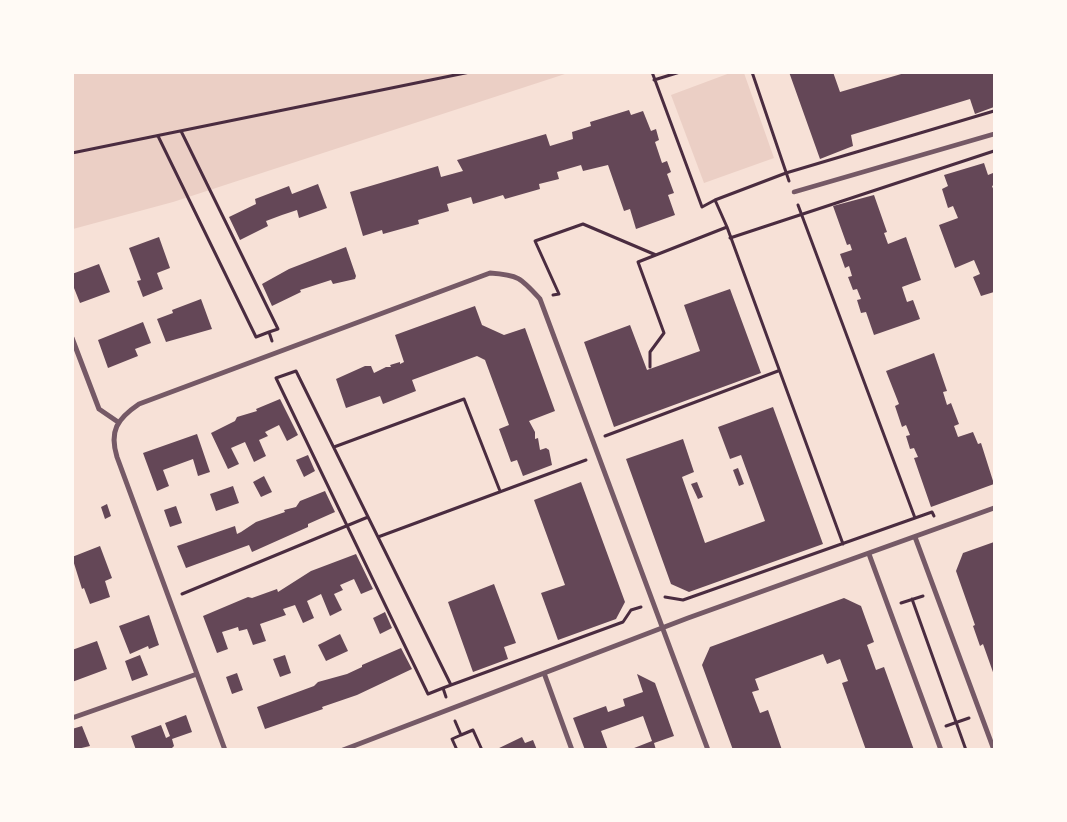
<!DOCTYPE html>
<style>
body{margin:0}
#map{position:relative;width:1067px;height:822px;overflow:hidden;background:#f7e1d7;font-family:"Nunito Sans",sans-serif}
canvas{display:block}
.frame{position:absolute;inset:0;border:74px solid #fffaf5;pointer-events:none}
</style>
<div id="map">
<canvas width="1067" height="822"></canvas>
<div class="frame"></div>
</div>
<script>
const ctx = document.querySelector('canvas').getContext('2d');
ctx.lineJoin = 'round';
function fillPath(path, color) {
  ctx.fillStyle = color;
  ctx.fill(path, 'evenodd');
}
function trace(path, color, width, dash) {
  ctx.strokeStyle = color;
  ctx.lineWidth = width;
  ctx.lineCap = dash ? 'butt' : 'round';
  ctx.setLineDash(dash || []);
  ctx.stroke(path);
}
const green = new Path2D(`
 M73,73H568L173,202L73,229Z
 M730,73H744L774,158L704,183L671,95Z`);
const building = new Path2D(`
 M789,72H833L840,92L908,72H994V107L975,114L970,99L851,135L853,146L820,159Z
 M629,110L631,115L643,111L651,131L656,129L659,140L655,142L662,163L667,161L671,172L667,174L674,193L668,195L675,215L636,229L630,209L624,211L608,165L583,171L581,165L557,172L559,179L539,184L540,189L505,199L503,195L473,204L471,197L447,204L449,211L418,220L419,224L383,234L382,230L363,236L350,192L438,166L441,177L463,171L457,160L546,134L550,146L573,139L572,132L591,126L590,122Z
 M984,163L988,175L993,173L994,178V185L992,186L994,191V292L981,296L973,277L980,274L974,260L955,268L939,225L958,218L953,206L948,208L942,189L948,186L944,175Z
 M318,184L327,208L299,218L297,210L282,215L266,221L268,226L240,240L229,217L256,204L255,199L289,186L292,194Z
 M874,195L887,232L884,233L888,244L906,237L921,280L902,287L907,302L913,300L920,319L874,335L866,312L861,313L857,300L861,299L857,289L853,290L848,277L852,276L849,266L845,268L840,254L852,250L850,244L847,245L833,206Z
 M159,237L170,268L157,273L163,289L143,297L137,281L141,280L129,248Z
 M346,247L356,276L355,279L333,284L331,280L300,290L301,292L272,306L262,284L289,269Z
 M99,264L110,292L80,303L72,283V274Z
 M730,289L761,373L614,427L584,342L630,325L647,370L700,351L684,305Z
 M201,299L212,329L166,342L157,319L173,313L172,310Z
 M475,306L482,325L504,335L525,328L555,411L529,421L535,432V439L538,438L540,450L546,448L549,450L552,465L523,476L517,460L511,462L499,429L509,425L485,360L477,356L412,380L416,391L383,404L380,396L346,408L336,379L365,366H371L374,373L386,367H391L390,365L400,362V364L404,362L395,335Z
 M143,322L151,343L135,349L138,356L108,368L98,340Z
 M934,353L947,391L943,392L947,405L951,403L959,424L954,426L958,437L973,432L978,444L981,443L994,484L931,507L914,458L918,457L914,448L910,449L906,436L910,435L906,425L902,427L895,406L899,404L886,371Z
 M280,399L298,435L287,441L279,425L265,432L268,436L259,440L266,456L254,462L245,442L231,448L239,464L228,469L211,433L235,421L237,417L257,411L256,409Z
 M773,407L823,544L689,592L671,584L626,459L683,439L694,472L682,477L705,543L765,521L741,455L730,459L718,427Z
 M197,434L210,472L198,476L193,459L163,470L169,486L157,491L143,453Z
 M308,455L315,471L304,477L296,460Z
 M738,468L744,484L739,486L733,470Z
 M264,476L272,492L261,497L253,482Z
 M581,482L625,602L616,619L558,640L541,593L565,585L534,500Z
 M697,482L703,497L698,499L691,484Z
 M233,486L239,503L216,511L210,494Z
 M325,491L335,512L308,524V527L252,552L249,545L186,568L177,546L235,526L237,534L241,532L256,522L285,512L284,510L296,507L300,501Z
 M107,504L111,516L105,519L101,507Z
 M176,506L182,523L170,527L164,510Z
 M994,542V675L983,644L980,646L973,626L975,625L956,571L963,553Z
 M100,546L112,578L105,581L110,597L90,604L84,588L82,589L72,557Z
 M356,554L373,589L361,594L354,579L340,585L343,590L334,594L342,610L330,616L321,594L307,601L314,618L303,623L295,605L283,609L286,615L260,624L266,641L253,645L247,629L239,631L238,627L222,632L228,649L217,653L203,616L248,597L252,598L277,589L278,592L311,571Z
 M494,584L516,643L504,647L508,659L473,672L448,602Z
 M844,598L861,606L874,642L867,645L876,670L884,667L914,750H866L842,683L848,681L840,659L827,664L823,654L755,679L759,690L752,692L760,713L768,710L782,750H733L702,665L710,647Z
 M385,612L392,628L380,634L373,618Z
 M149,615L159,645L149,649L148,646L130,654L119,626Z
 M340,634L348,651L326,661L318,645Z
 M97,641L107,669L72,682V650Z
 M401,648L412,669L357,695L322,707L323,709L265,729L257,707L314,686L318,682L347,674L362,667V665Z
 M140,655L148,675L132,681L125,661Z
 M285,655L291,673L280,677L273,659Z
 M237,673L243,690L232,694L226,677Z
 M637,674L655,683L674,736L654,743L656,750H629L652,741L643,716L601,731L608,750H585L573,718L606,706L608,712L625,706L623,699L643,692Z
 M186,715L192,732L172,739L174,746L170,750H136L131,736L161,725L166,738L170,736L165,723Z
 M82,726L90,746L73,750L72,729Z
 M522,737L525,743L533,740L537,750H495Z`);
const path = new Path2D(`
 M652,72L702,207L715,200L727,227L843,544
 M752,72L789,181
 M654,80L680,72
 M181,131L278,329L269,332
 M158,136L256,337L269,332L272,341
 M72,153L470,72
 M715,200L786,173L994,111
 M798,205L915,518L932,512L934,516
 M730,238L994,151
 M553,295L559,294L535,241L583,224L656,255
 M650,367V352L664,333L638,262L727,227
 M605,436L778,371
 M334,447L464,399L500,491
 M378,537L586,460
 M182,594L368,517
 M665,597L683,600L915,518
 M912,599L966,750
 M901,603L923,596
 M451,685L623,622L631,610L641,607
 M443,688L451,685L296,371L276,378L428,694L443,688L446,697
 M455,721L461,735L452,739L457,750
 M946,726L969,718
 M461,735L473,730L482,750`);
const pedestrian = new Path2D(`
 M794,192L994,134`);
const minor = new Path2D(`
 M72,338L99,409L118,422
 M915,537L994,750
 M869,554L941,750
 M544,673L572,750
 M72,718L197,674
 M225,750L117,457C109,431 117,419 139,404L490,273C519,275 521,278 540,299L708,750
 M343,750L688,618L994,508`);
fillPath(green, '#ebcfc5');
fillPath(building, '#644757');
trace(path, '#4a2c40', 3);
trace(pedestrian, '#755966', 4.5);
trace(minor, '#755966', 5);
</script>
